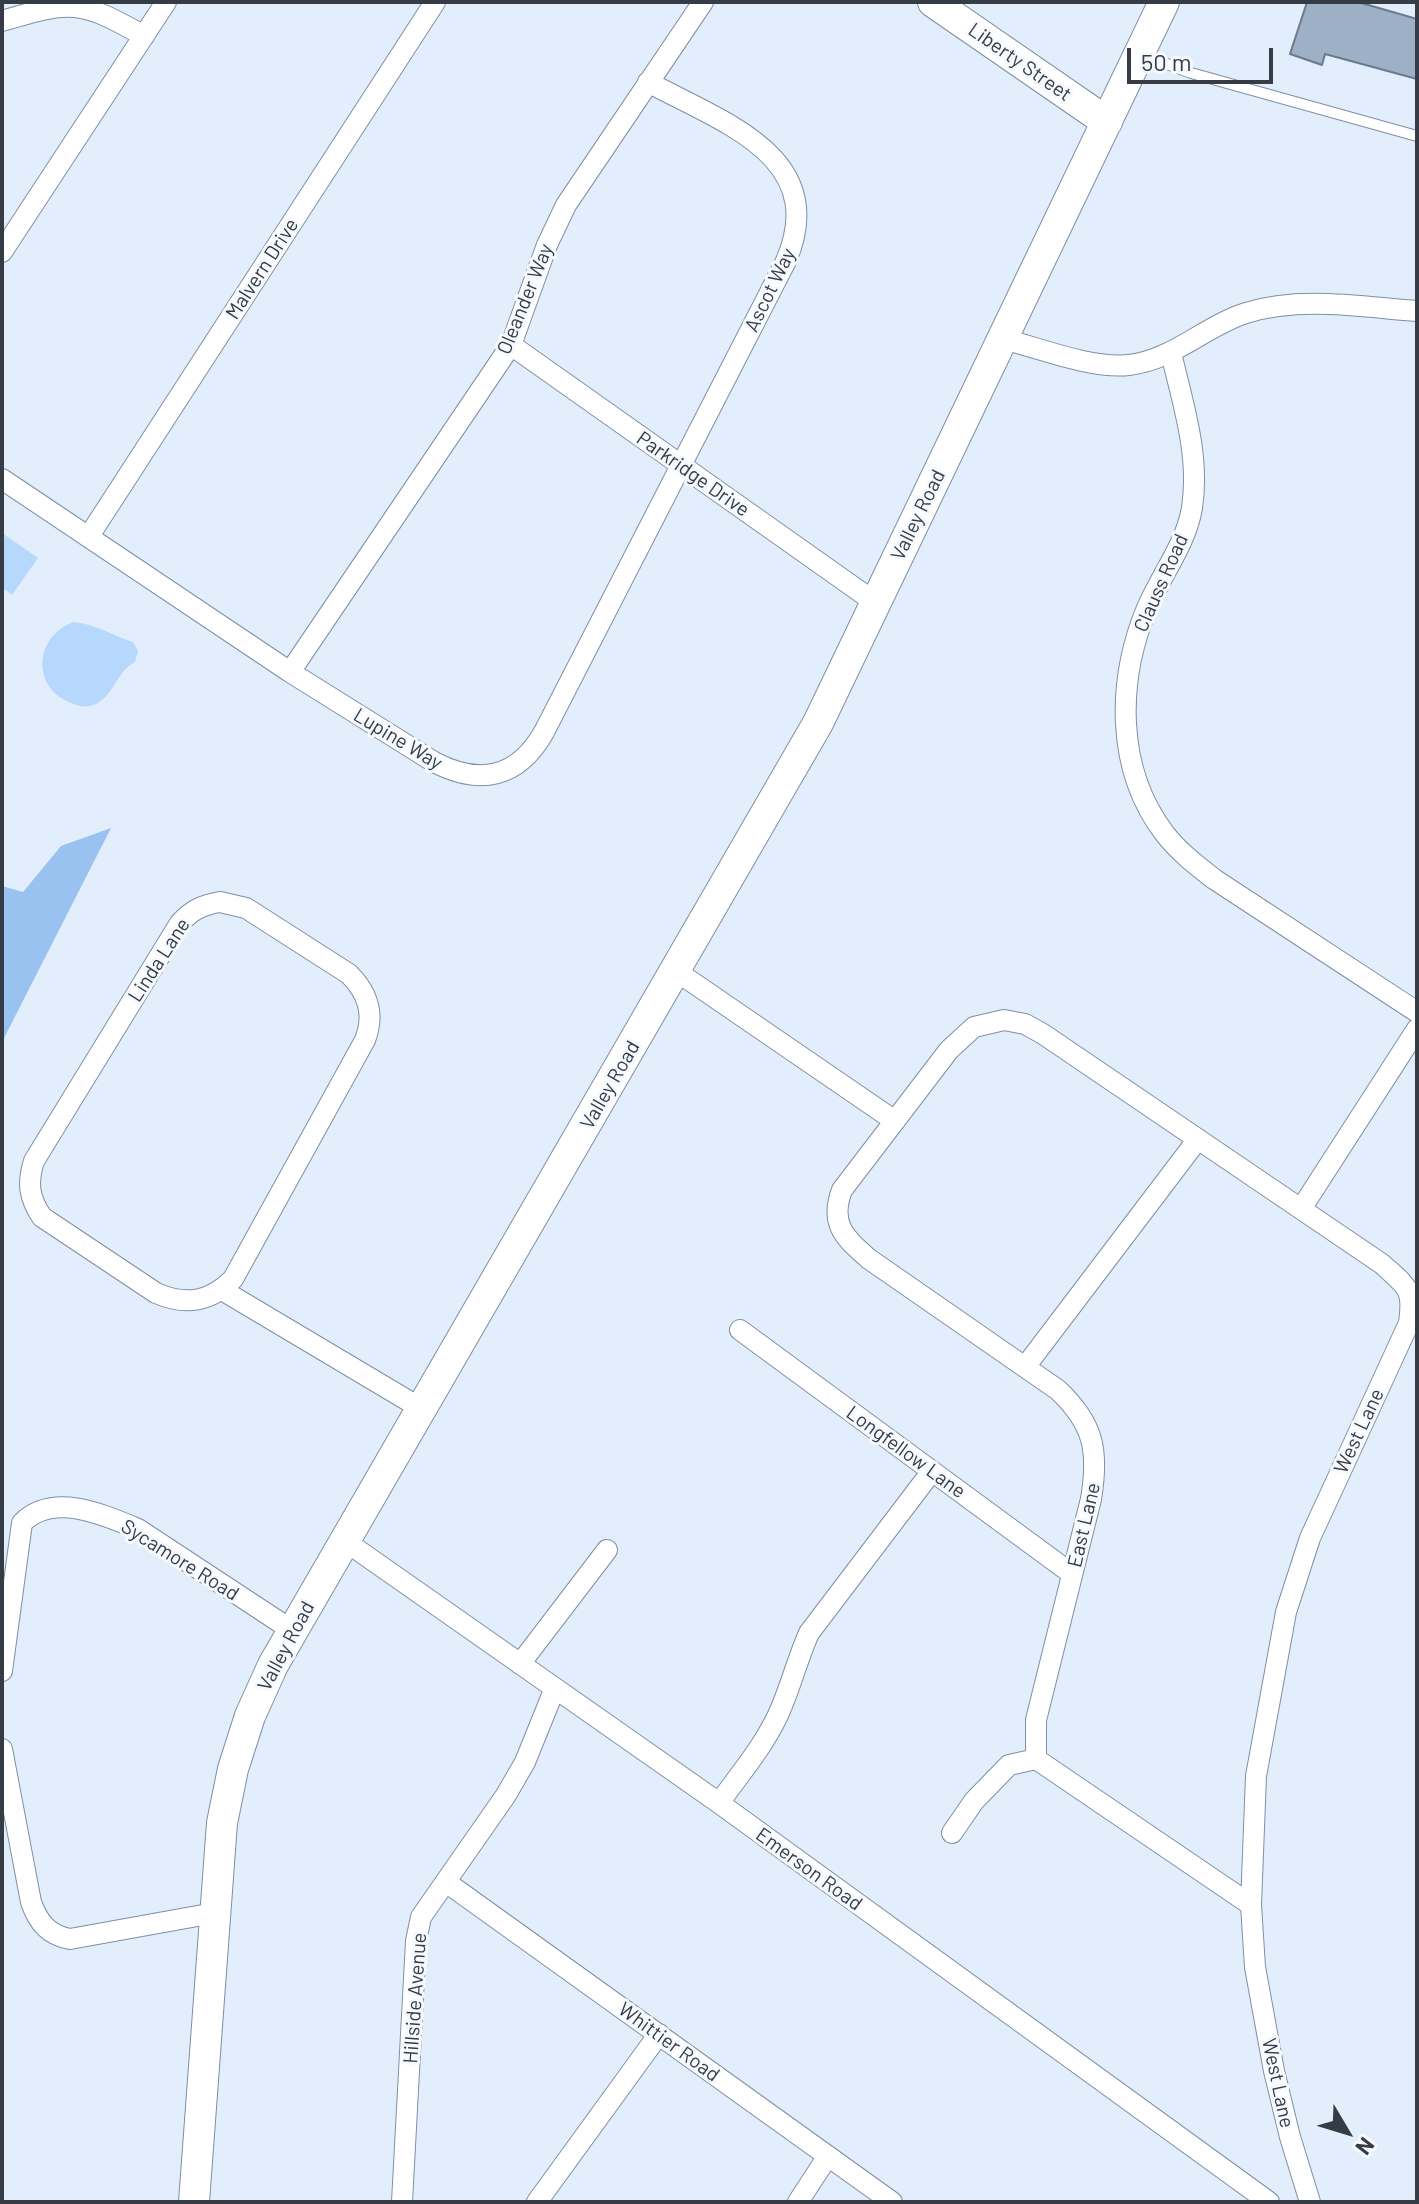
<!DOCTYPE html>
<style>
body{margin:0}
#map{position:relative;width:1419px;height:2204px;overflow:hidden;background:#e2eefb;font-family:Barlow,sans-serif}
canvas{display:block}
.frame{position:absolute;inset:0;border:4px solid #353c45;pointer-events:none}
.north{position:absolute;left:1307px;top:2092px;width:80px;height:80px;-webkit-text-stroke:6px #f6faff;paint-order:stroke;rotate:128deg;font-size:22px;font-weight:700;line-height:32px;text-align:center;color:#353c45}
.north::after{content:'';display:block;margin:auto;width:28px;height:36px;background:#353c45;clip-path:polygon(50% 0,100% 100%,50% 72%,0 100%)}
.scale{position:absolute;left:1127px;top:48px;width:146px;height:36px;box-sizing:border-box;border:4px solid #353c45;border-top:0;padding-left:10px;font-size:24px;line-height:28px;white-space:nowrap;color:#353c45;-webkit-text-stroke:6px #f6faff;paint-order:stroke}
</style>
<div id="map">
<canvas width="1419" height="2204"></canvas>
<div class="frame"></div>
<div class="north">N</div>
<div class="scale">50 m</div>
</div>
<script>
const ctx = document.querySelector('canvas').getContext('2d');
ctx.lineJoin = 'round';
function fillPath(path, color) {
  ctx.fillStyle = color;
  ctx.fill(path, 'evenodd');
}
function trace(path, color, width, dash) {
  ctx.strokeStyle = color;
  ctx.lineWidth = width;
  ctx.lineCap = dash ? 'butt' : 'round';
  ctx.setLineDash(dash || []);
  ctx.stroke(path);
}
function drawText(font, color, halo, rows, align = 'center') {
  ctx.font = font + ' Barlow,sans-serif';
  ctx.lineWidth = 6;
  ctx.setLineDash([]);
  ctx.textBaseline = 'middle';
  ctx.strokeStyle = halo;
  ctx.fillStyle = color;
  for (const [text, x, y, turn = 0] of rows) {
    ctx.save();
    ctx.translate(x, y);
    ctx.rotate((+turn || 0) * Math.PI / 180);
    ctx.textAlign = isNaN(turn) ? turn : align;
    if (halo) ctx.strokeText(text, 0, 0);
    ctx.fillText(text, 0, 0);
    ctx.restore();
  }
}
const green = new Path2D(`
 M2,533L38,558L12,595L2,587Z
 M74,622C96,624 113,636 133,642L138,651L135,662C116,671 114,698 93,705C82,709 72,704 63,699C38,685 35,650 58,631C62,627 69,624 74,622Z`);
const forest = new Path2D(`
 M111,828L2,1042V886L23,892L61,846Z`);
const building = new Path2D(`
 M1307,2H1358L1417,19V79L1325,54L1322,65L1290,54Z`);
const lane = new Path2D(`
 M1143,55L1191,73L1417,136`);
const street = new Path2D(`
 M2,21C72,0 80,0 144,36
 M2,252L166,2
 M1003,339C1040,348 1091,369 1129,365C1173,360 1205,326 1246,313C1300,296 1362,307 1417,311
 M511,345L876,603
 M1171,353C1183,404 1200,455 1192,508C1186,544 1161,575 1147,608C1117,680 1115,769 1165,834C1178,851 1196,865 1214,879L1417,1012
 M2,479L290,672L434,762C480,786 518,778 544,732L786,261C831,156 721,122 648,82
 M89,536L435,2
 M290,672L511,345L547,245L566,205L703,2
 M220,902L246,908L349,974C368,993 375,1014 365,1040L233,1279C210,1302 186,1306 156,1293L42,1217C29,1198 27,1183 34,1161L180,923C192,910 202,905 220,902Z
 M676,971L895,1121
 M1301,1209L1417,1029
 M222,1290L422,1409
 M740,1330L1072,1574
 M1025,1367L1198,1139
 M345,1541L719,1803L1269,2202
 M520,1664L607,1550
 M2,1671L22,1523C53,1492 102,1514 138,1529L293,1631
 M2,1749L31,1902C38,1922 48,1935 70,1939L214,1913
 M1036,1759V1720L1091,1499C1099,1451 1094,1424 1058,1390L869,1259C845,1238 829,1224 842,1190L949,1050L974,1027L1004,1020L1025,1024L1043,1034L1382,1264C1407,1287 1414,1288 1409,1323L1310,1538L1286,1612L1256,1776L1251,1905L1255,1967L1274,2071L1290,2137L1310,2202
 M1036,1759L1251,1905
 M719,1803C740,1774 763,1747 778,1715C790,1689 797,1660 809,1633L932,1471
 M952,1833L974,1801L1009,1765L1036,1759
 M446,1882L892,2202
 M402,2202L416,1941L421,1917L506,1795L525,1762L555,1688
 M537,2202L659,2034
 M798,2202L828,2156`);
const secondary = new Path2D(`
 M933,2L1107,122
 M194,2202L222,1823L233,1769L250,1716L273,1665L818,723L1164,2`);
const streetNames = [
 ["Liberty Street",1020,62,35],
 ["Malvern Drive",262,269,-57],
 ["Ascot Way",770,290,-64],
 ["Oleander Way",525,299,-68],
 ["Parkridge Drive",693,474,35],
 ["Valley Road",918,515,-64],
 ["Clauss Road",1161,583,-66],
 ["Lupine Way",398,739,31],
 ["Linda Lane",159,960,-57],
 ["Valley Road",610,1085,-60],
 ["West Lane",1359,1431,-65],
 ["Longfellow Lane",906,1452,36],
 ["East Lane",1084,1525,-77],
 ["Sycamore Road",180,1560,32],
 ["Valley Road",286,1646,-62],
 ["Emerson Road",809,1869,36],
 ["Hillside Avenue",415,1998,-86],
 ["Whittier Road",669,2042,36],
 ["West Lane",1278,2083,78]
];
fillPath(green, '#b7d8fd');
fillPath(forest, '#99c2f0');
fillPath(building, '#9db0c5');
trace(building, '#697b8e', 2);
trace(lane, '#7e90a4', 12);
trace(street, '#7e90a4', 22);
trace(secondary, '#7e90a4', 32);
trace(lane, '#fff', 10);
trace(street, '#fff', 20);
trace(secondary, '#fff', 30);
drawText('20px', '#353c45', '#f6faff', streetNames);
</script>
